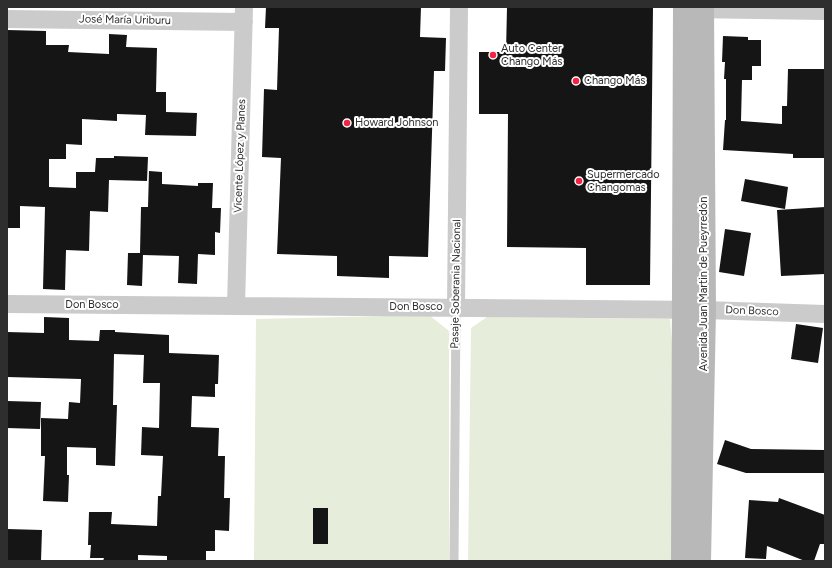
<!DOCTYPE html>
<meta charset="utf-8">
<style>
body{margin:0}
#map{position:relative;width:832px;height:568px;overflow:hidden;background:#fff;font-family:Figtree,sans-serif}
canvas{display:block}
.frame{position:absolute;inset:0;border:8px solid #2e2e2e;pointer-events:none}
</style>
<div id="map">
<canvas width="832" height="568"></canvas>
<div class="frame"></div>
</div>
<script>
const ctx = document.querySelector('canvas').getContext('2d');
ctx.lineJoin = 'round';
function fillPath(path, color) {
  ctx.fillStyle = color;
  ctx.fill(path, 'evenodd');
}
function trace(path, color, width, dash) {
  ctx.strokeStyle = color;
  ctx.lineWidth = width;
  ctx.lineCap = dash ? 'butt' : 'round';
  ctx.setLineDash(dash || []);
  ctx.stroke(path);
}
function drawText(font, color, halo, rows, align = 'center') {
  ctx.font = font + ' Figtree,sans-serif';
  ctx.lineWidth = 4;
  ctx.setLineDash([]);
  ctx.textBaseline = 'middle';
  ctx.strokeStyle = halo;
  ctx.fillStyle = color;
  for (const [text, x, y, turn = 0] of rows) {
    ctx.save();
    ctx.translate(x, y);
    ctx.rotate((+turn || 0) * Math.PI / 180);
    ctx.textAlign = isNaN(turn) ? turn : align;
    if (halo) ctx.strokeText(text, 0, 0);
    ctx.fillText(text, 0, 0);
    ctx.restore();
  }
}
const green = new Path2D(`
 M429,315L449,331V561H254L256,319Z
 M487,317L670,319L676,389L671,561H468L471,328Z`);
const building = new Path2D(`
 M266,7H421L420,37L446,38L445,71H434L428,257L389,256V278L337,276V256L277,254L281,158L262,157L264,89L277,90L279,28H265Z
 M507,7H653L650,285H586V248L507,247L508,114H479V52H506Z
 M7,30L46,31V45H69L68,52L109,54V34L127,35L126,47L157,48L156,92H166V112L197,113L196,136L145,135L146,115L117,114V121L82,119V145L66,144V159H49V187L76,188V172H95L96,158H114V156L148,157L147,181L109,180L108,212L90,211L89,251L66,250L65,290L43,289L45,207L20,206V228H7Z
 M723,36L748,37V40H761V66H752V80H742L741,121L782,124V106H787L788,69H825V158H793V154L723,150L725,120H726V79H724L725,62H722Z
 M149,171L162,172V184L198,186V183H213L212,208H221L220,233L215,232V255L198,254L197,284L178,283L179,256L143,255L142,286L127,285L128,253H140L141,207H148Z
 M745,179L788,187L785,209L741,201Z
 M825,207V274L781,276L777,210Z
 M725,229L751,233L744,276L719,272Z
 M44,317L69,318V340L99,341L100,330H115V332L169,335V353L219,355L218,384H215V397L192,396L191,427L219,428L218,456H225L224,498H230L229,531L215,530V551H206V561H167V556L138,555V561H103L104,558H90L91,545H88L89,512H112L111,524L157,526L158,496H161L163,456L141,455L142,427L159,428L160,383H143L144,355L114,354L113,405H117L115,466L96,465V448L67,447V475H69L68,502L43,501L45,456H41V418L68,419L69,402L80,403L81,379L7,377V332L44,333Z
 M796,324L823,328L818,363L791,359Z
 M7,401L41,402L40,429L7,428Z
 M725,440L751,449L825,450V473H746L717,464Z
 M779,498L825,515V544H820L814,561H805L767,546L766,559L745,558L749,500L778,502Z
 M313,508H328V544H313Z
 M7,529L42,530L41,561H7Z`);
const lane = new Path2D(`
 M454,561L456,307`);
const street = new Path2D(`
 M690,9L825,11
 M7,19L244,22
 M7,304L705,310L825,314
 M236,306L244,7
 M456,307L459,7`);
const secondary = new Path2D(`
 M682,561L684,7
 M700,561L705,310L703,7`);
const markers = [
 [493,55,4,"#f32345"],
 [576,81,4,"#f32345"],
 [347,123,4,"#f32345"],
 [579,181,4,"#f32345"]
];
const streetNames = [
 ["José María Uriburu",125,20,1],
 ["Vicente López y Planes",240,156,-88],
 ["Pasaje Soberania Nacional",456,284,-89],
 ["Avenida Juan Martin de Pueyrredón",704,284,-90],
 ["Don Bosco",92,305],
 ["Don Bosco",416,307],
 ["Don Bosco",752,311,2]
];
const poiNames = [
 ["Auto Center",501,49],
 ["Chango Más",501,62],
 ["Chango Más",584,81],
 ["Howard Johnson",355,123],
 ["Supermercado",587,175],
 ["Changomas",587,188]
];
fillPath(green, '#e6eddb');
fillPath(building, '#151515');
trace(lane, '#cbcbcb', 9);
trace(street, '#cbcbcb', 18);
trace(secondary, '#b8b8b8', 22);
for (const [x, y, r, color] of markers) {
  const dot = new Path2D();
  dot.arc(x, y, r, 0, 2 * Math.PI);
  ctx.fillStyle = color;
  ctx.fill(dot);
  trace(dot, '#fff', 1.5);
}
drawText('11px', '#2e2e2e', '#fff', streetNames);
drawText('11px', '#2e2e2e', '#fff', poiNames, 'left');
</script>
